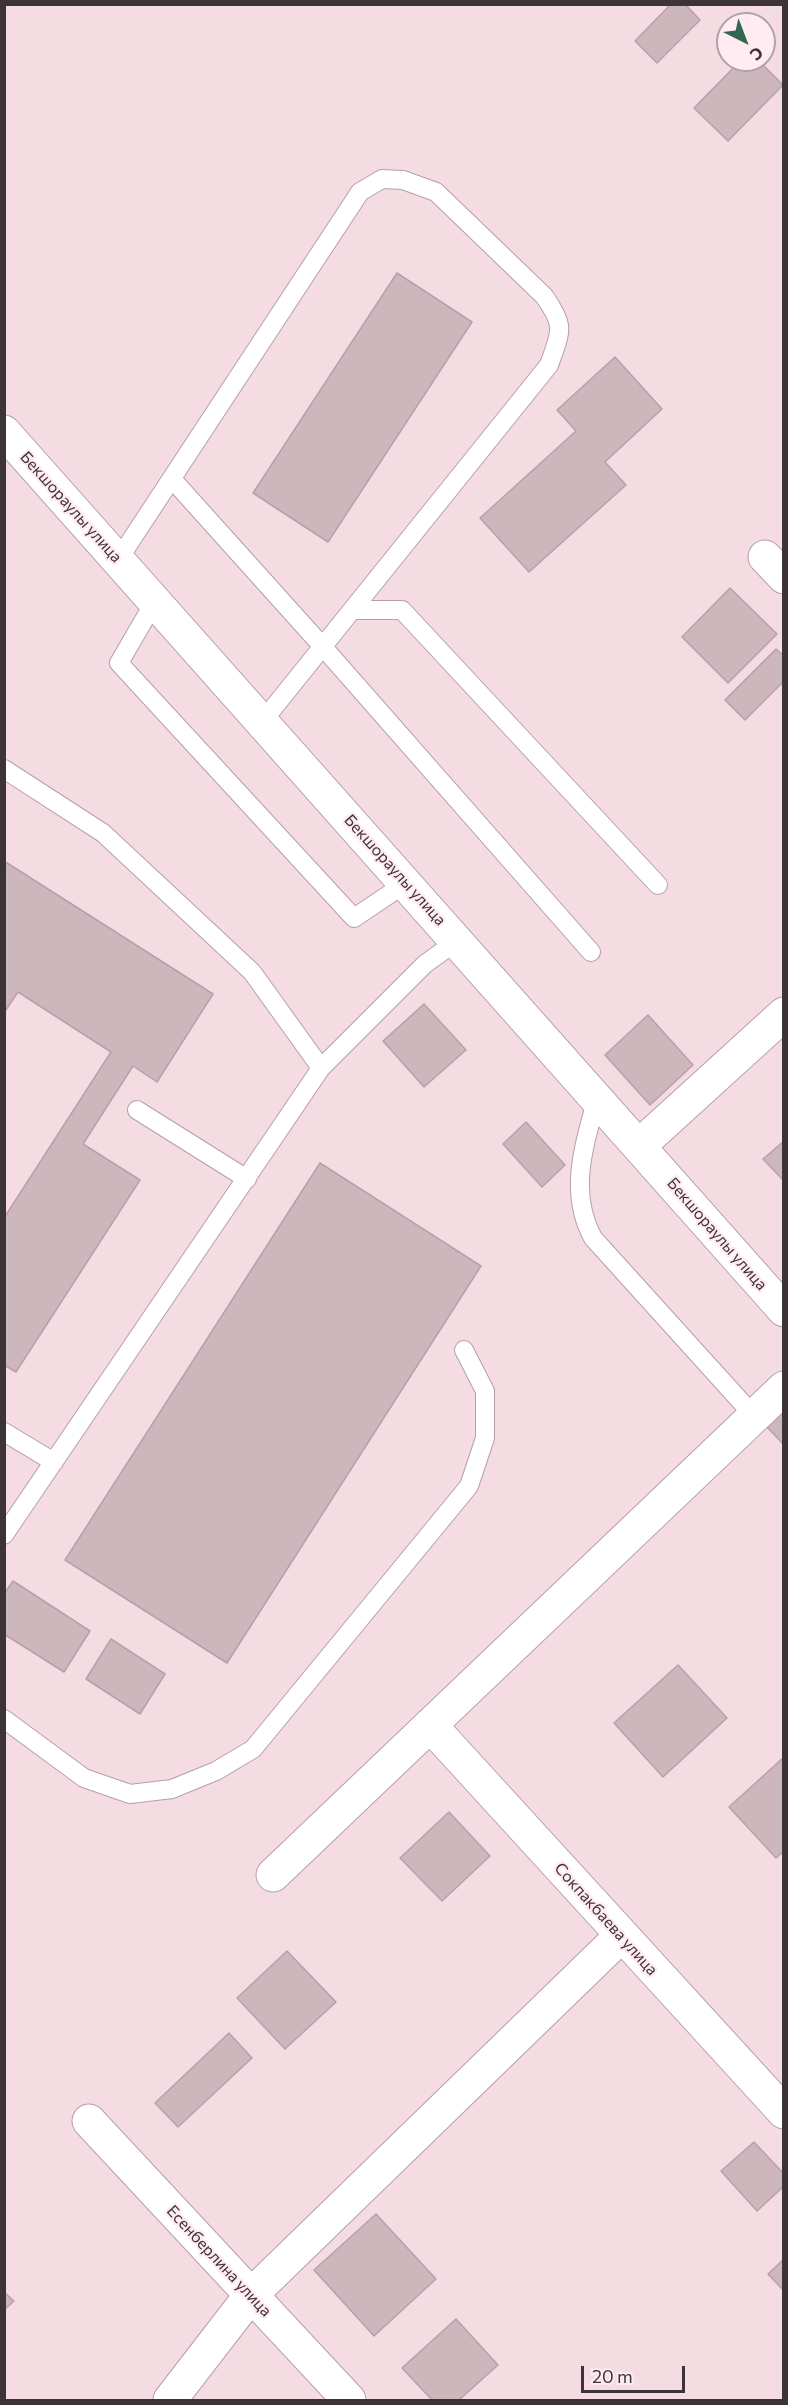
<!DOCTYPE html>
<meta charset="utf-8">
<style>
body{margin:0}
#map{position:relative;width:788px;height:2405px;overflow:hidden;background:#f5dce3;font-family:Commissioner,sans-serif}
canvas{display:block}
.frame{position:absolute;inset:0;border:6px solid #3d3437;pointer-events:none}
.north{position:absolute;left:716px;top:12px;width:60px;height:60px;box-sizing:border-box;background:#ffebf1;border:2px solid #b1a2a7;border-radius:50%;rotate:138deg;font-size:16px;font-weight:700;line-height:24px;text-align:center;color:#3d3437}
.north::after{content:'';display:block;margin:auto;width:21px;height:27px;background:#31674d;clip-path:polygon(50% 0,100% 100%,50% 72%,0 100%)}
.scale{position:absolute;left:581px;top:2366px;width:104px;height:27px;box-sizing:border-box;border:3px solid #3d3437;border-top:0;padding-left:8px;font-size:18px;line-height:21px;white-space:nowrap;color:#3d3437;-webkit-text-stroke:4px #ffebf1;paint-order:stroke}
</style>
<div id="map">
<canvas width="788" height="2405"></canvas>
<div class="frame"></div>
<div class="north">С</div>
<div class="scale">20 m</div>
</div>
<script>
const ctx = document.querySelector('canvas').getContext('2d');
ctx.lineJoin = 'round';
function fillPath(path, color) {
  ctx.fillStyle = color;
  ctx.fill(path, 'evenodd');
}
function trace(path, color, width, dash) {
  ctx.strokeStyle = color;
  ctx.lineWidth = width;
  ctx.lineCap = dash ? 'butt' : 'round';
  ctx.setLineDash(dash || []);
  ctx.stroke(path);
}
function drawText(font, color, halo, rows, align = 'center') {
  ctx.font = font + ' Commissioner,sans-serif';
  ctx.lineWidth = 4.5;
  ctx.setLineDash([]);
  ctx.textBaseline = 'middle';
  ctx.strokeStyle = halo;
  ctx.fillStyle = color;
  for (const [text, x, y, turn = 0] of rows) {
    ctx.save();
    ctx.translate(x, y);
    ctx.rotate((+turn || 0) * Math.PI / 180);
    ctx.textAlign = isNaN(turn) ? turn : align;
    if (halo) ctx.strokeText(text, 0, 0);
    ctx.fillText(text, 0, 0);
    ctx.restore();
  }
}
const building = new Path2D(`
 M671,4H685L700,20L657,63L635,41Z
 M741,60H758L783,85L728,141L694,108Z
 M397,273L472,322L328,542L253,493Z
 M615,357L662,409L605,462L626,485L529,572L480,518L576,431L557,410Z
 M730,588L777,634L728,683L682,637Z
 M776,649L784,656V681L745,720L725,700Z
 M4,861L213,994L157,1082L133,1066L83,1144L140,1180L16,1372L4,1365V1218L111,1052L18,992L4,1013Z
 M424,1004L466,1050L424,1087L383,1041Z
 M648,1015L693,1065L650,1105L605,1055Z
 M526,1122L565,1165L542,1187L503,1144Z
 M784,1141V1181L763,1159Z
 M320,1163L481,1266L227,1663L65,1560Z
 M784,1411V1445L767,1427Z
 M13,1581L90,1631L64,1672L4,1634V1594Z
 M111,1639L165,1674L140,1714L86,1679Z
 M678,1665L727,1718L663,1777L614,1723Z
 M784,1757V1851L776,1858L729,1807Z
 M449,1812L490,1856L442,1901L400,1858Z
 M287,1951L336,2002L285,2049L237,1998Z
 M229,2033L252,2058L178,2127L155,2103Z
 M754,2142L784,2174V2186L757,2211L721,2171Z
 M376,2214L436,2279L374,2336L314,2270Z
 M784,2259V2291L768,2274Z
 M4,2292L14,2301L4,2310Z
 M456,2319L498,2365L459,2400H432L402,2368Z`);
const lane = new Path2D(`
 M172,479L323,647L591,952
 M118,560L360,192L382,179L403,180L436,192L544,296C566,327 561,331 549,365L262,722
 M155,601L119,663L354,918L406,883
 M353,610H402L658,885
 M4,769L103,833L252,972L321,1068
 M597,1098C584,1146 568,1192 593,1238L754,1416
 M137,1110L247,1179
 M4,1432L54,1462
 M4,1535L321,1068L425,964L457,941
 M4,1719L84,1778L130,1794L172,1789L216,1771L253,1749L469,1486L485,1438V1391L464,1350`);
const street = new Path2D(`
 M4,432L784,1310
 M765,557L784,577
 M639,1146L784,1014
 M430,1725L784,2112
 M273,1875L784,1388
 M89,2121L349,2400
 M170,2400L251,2295L621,1936`);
const streetNames = [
 ["Бекшораулы улица",71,507,48],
 ["Бекшораулы улица",395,870,48],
 ["Бекшораулы улица",717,1234,49],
 ["Сокпакбаева улица",606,1919,48],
 ["Есенберлина улица",219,2261,47]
];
fillPath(building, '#ceb6bd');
trace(building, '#b7a0a7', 1.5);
trace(lane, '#b69fa6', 20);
trace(street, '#b69fa6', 35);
trace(lane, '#fff', 18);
trace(street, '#fff', 33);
drawText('16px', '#3d3437', '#ffebf1', streetNames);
</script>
